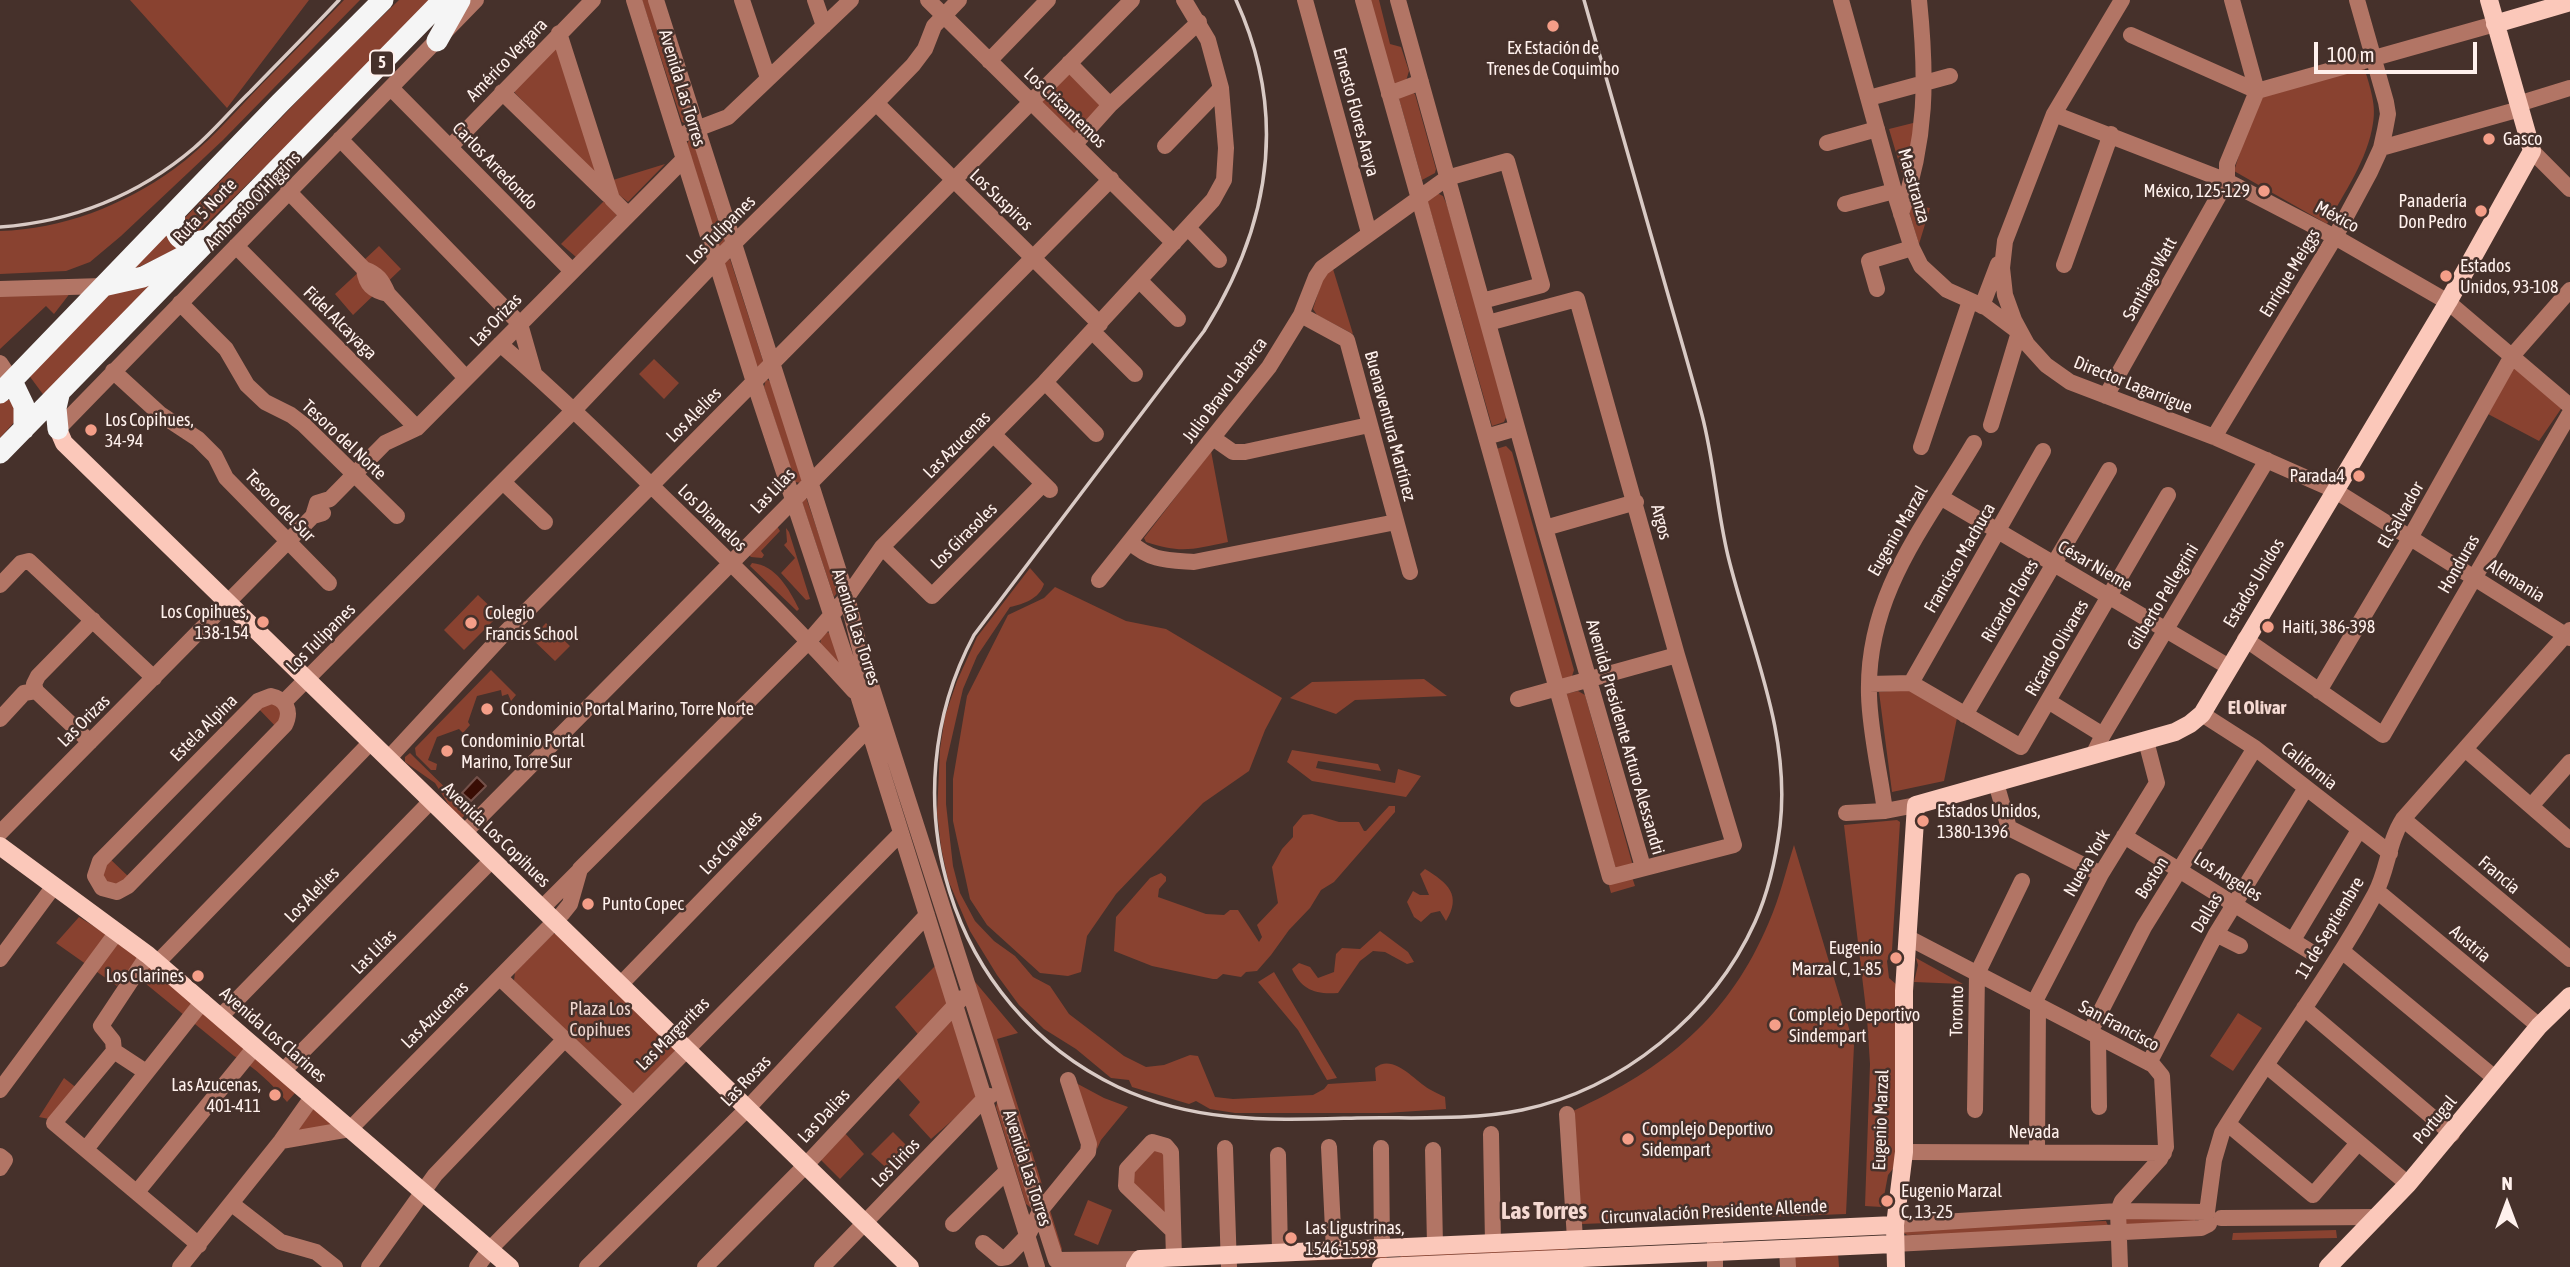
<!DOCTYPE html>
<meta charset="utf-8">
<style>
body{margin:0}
#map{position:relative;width:2570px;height:1267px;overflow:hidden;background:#46312b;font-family:"Asap Condensed",sans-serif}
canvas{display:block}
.north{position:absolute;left:2472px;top:1169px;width:70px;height:70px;-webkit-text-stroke:5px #46312b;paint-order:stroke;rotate:0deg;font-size:19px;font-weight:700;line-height:28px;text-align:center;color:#fff1ed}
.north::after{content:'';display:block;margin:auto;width:24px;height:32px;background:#fff1ed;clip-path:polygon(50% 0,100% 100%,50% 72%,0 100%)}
.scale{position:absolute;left:2314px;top:42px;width:163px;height:32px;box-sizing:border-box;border:4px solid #fff1ed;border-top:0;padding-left:9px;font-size:21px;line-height:24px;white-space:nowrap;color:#fff1ed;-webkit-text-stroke:5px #46312b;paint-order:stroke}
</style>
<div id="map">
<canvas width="2570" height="1267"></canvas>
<div class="north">N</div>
<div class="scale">100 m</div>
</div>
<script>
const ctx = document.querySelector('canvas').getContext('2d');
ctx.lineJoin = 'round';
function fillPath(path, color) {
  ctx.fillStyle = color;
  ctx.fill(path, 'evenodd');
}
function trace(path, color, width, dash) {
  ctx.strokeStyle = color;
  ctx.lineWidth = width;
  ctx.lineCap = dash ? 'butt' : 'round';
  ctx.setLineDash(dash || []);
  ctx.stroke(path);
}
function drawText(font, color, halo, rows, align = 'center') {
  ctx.font = font + ' "Asap Condensed",sans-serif';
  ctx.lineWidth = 5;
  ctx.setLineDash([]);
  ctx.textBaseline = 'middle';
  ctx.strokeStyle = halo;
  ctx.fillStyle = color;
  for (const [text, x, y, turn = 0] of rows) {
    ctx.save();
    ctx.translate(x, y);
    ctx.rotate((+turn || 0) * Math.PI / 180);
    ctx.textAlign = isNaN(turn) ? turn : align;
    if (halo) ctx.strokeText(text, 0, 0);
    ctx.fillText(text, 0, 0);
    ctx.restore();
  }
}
const green = new Path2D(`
 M130,0H309L227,108Z
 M344,0H360L223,140L121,236L90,262L66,271L0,274V231C62,229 123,206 174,169C206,146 234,113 262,84C290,56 317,28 344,0Z
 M399,0H433L359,76L195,235L187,233L181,222L330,67Z
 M642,0H650L688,120L685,123L682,122Z
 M1369,0H1379L1390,44L1401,47L1409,71L1406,81L1394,85Z
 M554,47L559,48L604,184L515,93V87Z
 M2363,63C2368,82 2377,103 2373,123C2368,159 2344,193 2327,224L2234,171L2259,93Z
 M1067,69L1105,107L1075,138L1037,100Z
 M1410,91L1415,94L1436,169L1435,173L1422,180L1398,95Z
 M1917,122L1905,183L1889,129Z
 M689,140H693L725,243L719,247L687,144Z
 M665,164L628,202L618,194L613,180Z
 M1437,193L1443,196L1447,205L1508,413L1504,422L1492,426L1427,199Z
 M604,201L617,215L576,257L561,244Z
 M1907,205L1930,208L1919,244Z
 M168,229L183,246L118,277Z
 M379,246L401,269L353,315L335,294L362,269V262Z
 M730,259L763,361V365L759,367L756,365L724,263Z
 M1333,269L1353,334L1317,315L1313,309L1324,274Z
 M155,280L45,397L28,374L106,293Z
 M71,292L54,314L46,306L0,349V295Z
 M654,359L679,383L664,399L639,374Z
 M2515,365L2563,406L2539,441L2488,414Z
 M766,379L771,382L802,478L801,483L795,482L764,387Z
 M6,400H12L17,419L0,438V403Z
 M1506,446L1512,452L1574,670L1572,676L1559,681L1493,450Z
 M1211,451L1228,542C1194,549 1181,554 1146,542L1144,538Z
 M806,497L838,591L834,597L802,502Z
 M777,526L780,531L761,551L764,555L762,558L751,557L749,555Z
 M786,528L789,532L810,599L806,600L781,573L795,558L784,545L787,542Z
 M752,563C776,565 789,589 799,609L797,611L750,566Z
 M1030,568L1044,584C1039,599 1024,604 1010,607L977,656L963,689L946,763V804L953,866L960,893L975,921L994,941L1015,956L1033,977L1050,986L1069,1014L1124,1056L1146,1067L1164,1065L1190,1055L1198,1056L1215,1097L1233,1099L1313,1095L1324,1089L1328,1084L1376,1081L1375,1068C1393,1053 1414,1080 1429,1089C1434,1092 1439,1094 1445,1097L1446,1109L1386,1113H1235L1210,1109L1196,1101L1189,1104L1132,1087L1129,1080L1111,1078L1076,1049L1044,1029L1019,1005L997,975L970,931L948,880L941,847L937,813L940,749L945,716L957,681L977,637Z
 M1055,587L1126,621L1166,629L1282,698L1265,730L1249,771L1203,803L1116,894L1087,936L1081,972L1068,976L1040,973L987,925L970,899L953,821V779L967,696L1008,615L1044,598Z
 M478,595L499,615L464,650L444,630Z
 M546,623L570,646L555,661L531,638Z
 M827,632L831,634L845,670L820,646L821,637Z
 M491,670L516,695L511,701L508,694L502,696L501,690L477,696L468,722L470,725L463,733L459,729L437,737L428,760L437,764L436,770H431L416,755L415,748Z
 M1424,679L1447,696L1355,700L1336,714L1290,698L1312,682Z
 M1911,689L1957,718L1944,781L1892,792L1879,692Z
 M1578,691L1585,695L1633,866L1616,870L1565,694Z
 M262,701L284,706L278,729L256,706Z
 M1292,750L1378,764L1381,771L1318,761L1316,768L1395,783L1398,769L1421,776L1406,797L1312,781L1287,762Z
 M410,753L469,811L462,818L450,807L435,783L405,762V757Z
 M1389,806H1395V812L1334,882L1321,890L1310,908L1289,930L1271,955L1257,971L1246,972L1241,977L1223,974L1217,979H1213L1152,966L1114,951L1116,917L1150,878L1161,873L1166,877V881L1159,889L1158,897L1206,914L1224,915L1230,910H1238L1259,942L1262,937L1257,925L1278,903L1272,867L1282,849L1293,837V827L1303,815L1312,814L1339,822H1359L1364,831H1366Z
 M1897,820L1900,822L1892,950L1887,961L1889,978L1897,985L1896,1165L1888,1175L1882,1207L1865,1206L1870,1064L1867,1018L1844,825Z
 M1794,845L1854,1045L1846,1214L1582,1224L1573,1111C1666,1068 1729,1017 1769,922C1780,897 1786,870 1794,845Z
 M107,856L132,880L111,890L98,869Z
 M1425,869C1448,883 1462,895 1446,921L1440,911L1431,913L1421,922L1414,917L1407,902L1413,891L1420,895H1429L1420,874Z
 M1632,877L1635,886L1611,893L1608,882Z
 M79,917L145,958L296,1092L287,1102C271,1083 256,1068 234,1056L129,970L117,986L56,943Z
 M1380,931L1408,952L1414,962L1407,964L1385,952L1373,951L1360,961L1338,993C1315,995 1301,989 1292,969L1299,963L1310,967L1318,978L1334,972L1336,954L1342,948L1360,949Z
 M553,934H556L675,1049L674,1052L633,1093H630L514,981L515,972Z
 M1916,958L1963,984L1914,982L1918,965Z
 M935,966L979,1097L931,1139L909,1115L920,1102L898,1078L927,1045L895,1007Z
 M1274,972L1337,1078L1327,1080L1298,1030L1258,982Z
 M971,977L1018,1033L997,1039L1062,1249L1061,1252Z
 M2238,1013L2262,1028L2233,1071L2210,1056Z
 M64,1078L78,1089L54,1120L39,1117Z
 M1076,1083L1104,1098L1128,1107L1101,1140L1097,1149Z
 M1001,1102L1034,1205L1030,1207L1026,1204L996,1107L997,1103Z
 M316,1105L338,1124L297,1131Z
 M843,1131L864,1154L840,1179L818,1157Z
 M893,1132L915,1154L893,1174L871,1154Z
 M1153,1147L1166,1153L1169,1221L1130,1185L1133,1170Z
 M1088,1200L1112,1210L1098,1245L1074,1235Z
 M2123,1218H2195V1221L2123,1225Z
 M2106,1221L2109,1228L2105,1230L1907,1235L1902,1232L1906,1226Z
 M2336,1230L2337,1238L2232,1240L2233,1233Z
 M1569,1248L1567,1250L1401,1257L1399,1255Z
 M1838,1253L1839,1267H1792V1255Z
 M1389,1256L1386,1258L1237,1263Z`);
const water = new Path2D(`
 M477,777L486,786L471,801L462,793Z`);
const minor = new Path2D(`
 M634,0L754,382L858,695L1037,1267
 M656,0L847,597L862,657L1056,1260L1140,1259
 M742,0L768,78
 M815,0L824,26
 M928,0L1174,243
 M1305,0L1369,233
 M1363,0L1610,877L1734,845L1677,655L1577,299L1488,323
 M1398,0L1545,528L1643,867
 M1841,0L1894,191L1912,248L1921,266L1947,290L1987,308L2019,332L1991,425
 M2122,0L2054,114L2005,241L2002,268L2005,295L2014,320L2027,344L2046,365L2070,382L2214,437L2334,490L2570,638
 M2232,0L2257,91
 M559,33L612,199L628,215
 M2131,35L2257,91
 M989,61L1048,0
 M1069,63L1110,105
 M391,88L572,271
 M2257,91L2495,24
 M502,92L608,195
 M1389,94L1421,82
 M1869,98L1950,76
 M876,103L1100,324
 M2518,104L2570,88
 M2054,114L2227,181L2335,237L2448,302L2570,406
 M686,133L728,117L851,0
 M340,139L520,324L534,373
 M1827,143L1877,129
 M1075,144L1110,105L1199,22
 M1165,146L1221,88
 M450,147L593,0
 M2381,148L2520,109
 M2532,151L2570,189
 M288,191L364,269C378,274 382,280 388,294L466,378
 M1845,204L1894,191
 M1901,214C1927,139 1927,78 1919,0
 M1189,229L1219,260
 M236,246L417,428
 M2064,265L2111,134
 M364,269C366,285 372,290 388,294
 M1140,281L1178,319
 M0,289L103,286
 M1877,289L1869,261L1912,248
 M180,303L226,349L247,385L265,402L291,415L304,425L397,516
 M1982,306L1998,264
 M1301,315L1347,340L1410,572
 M1093,332L1135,374
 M500,344C557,393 610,445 663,497C728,560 793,623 854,691
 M0,363L12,381
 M113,371L160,414L198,439L215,456L226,478L329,583
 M1045,382L1096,434
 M2106,396L2227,181V164L2257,91
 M58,429L476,0
 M994,435L1050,490
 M1486,437L1517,428
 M2214,437L2335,237L2370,172L2381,148L2385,130L2388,114L2386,102L2357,0
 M1213,438L1233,452H1245L1369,425
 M1921,447L1970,301
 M503,482L545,522
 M1942,498L2229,667
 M313,516L317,503L330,499L385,443L417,428L684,159
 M1545,528L1636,502
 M1130,542C1151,561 1166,560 1194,562L1396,522
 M882,547L932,596L1043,484
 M1099,580L1269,367L1301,315L1316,277L1322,268L1447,178L1507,161L1542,285L1482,301
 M0,585L21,563L29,561L154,678
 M2245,639L2383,735L2570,413
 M1911,683L2043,451
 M1869,684L1911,683L2021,747L2168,495
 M36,691L34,684L38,676L93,620
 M2319,691L2410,538L2512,356L2570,290
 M271,696C286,699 292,711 285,725L128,886L117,892L102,888L95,876L100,861L258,701Z
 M1518,699L1677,655
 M2048,701L2103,735
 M284,702L574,410L716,261L876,103L913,65L925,49L934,26L959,0
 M2202,714L2255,748L2390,853
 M1965,715L2109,470
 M0,719L24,693L36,691L90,742
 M2465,749L2570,840
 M2093,755L2103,735L2267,460
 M388,759L500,638L1132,0
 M1996,783L2009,828L2101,874
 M2531,806L2570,762
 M1885,811C1880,773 1870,733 1869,695C1866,594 1925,526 1974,443
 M1846,813L1885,811L1916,805
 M2403,819L2570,959
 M0,833L313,516L323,513
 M464,833L1111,179
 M2124,836L2311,952
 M2377,891L2539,1026
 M542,908L579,871
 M2216,934L2240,946
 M1907,937L2153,1065L2162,1076L2166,1147L2160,1159L2122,1201L2118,1211L2120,1267
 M2293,940L2359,830
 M2342,951L2496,1079
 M0,959L54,886
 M157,963L371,742
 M500,978L632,1103
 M620,985L869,728
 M2034,1003L2101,874L2157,783L2146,741
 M2304,1008L2452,1134
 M220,1017L431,801
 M2090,1032L2144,927L2255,748
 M2098,1037L2099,1107
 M114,1051L54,1123L199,1245
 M2149,1063L2216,934L2306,788
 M2266,1065L2408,1184
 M283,1071L492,860
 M146,1072L114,1051L113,1041L101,1026L148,955
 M0,1090L117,932
 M1975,1110L1977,974L2022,881
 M1567,1114L1575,1239
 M2228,1124L2313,1195L2358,1143
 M1491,1134L1493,1243
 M281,1141L350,1129L562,914L570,904L580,869L809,641L847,597L882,547L1045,382L1213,200L1224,180L1226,148L1221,88L1208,40L1184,0
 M1329,1147L1334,1250
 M1225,1148L1229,1267
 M1381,1148L1382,1248
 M86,1149L203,1001
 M1433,1150L1435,1245
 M2037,1151L2038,1006
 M1904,1152L2164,1153
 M1278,1155L1280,1252
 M0,1156L5,1160L0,1168
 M137,1192L255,1047
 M232,1204L281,1242L316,1252L335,1267
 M2221,1218L2378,1217
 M953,1224L1007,1171
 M1895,1225L2118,1211L2207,1212L2214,1160L2222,1133C2271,1053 2330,977 2375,894C2388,870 2388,842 2403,819L2570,630
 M1172,1230L1126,1186L1127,1169L1152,1142L1166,1146L1171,1152L1174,1258
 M1715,1233V1267
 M983,1243L1001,1258L1007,1257L1028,1235L1040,1211L1088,1152L1089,1144L1068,1080
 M1894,1244L2201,1228L2209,1224
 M1787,1249L1788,1267
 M180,1267L281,1141L313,1096
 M369,1267L435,1175L565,1039
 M477,1267L490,1249L901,833
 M587,1267L747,1109L927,915
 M705,1267L805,1166L962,998
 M822,1267L985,1098L990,1096`);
const major = new Path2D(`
 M2495,24L2570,2
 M58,429L64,443L910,1267
 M0,846L148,955L510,1267
 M1135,1267L1140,1259L1895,1225
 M1381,1267L1894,1244
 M1896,1267L1895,1225L1904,1152V991L1916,805L2175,732L2190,724L2202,714L2448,302L2532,151L2489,0
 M2328,1267L2408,1184L2539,1026L2570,996`);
const highway = new Path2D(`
 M437,41L460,0
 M175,212C172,241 183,246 210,239
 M103,286L143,277L182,257
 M12,381L24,406V429
 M0,393L280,103L383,0
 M58,429L56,408L59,395
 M0,453L443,0`);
const rail = new Path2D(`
 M1236,0C1289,116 1270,226 1204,331L974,635C887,798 948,1006 1118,1087C1197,1124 1272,1120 1357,1118C1411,1117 1469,1121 1522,1110C1622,1089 1713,1015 1755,922C1768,893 1776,858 1780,826C1791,732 1750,646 1728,556C1717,510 1714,461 1702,415C1690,369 1676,323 1663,277C1636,184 1610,92 1584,0
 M0,227C72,222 139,195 194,148C214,131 231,110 250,92C280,61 310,31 339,0`);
const markers = [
 [1553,26,7,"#f49e88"],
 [2489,139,7,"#f49e88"],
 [2264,191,7,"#f49e88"],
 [2481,211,7,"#f49e88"],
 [2446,276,7,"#f49e88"],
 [91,430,7,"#f49e88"],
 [2359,476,7,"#f49e88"],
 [263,622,7,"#f49e88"],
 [471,623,7,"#f49e88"],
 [2268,627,7,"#f49e88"],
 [487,709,7,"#f49e88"],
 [447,751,7,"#f49e88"],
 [1923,821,7,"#f49e88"],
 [588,904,7,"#f49e88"],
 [1896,958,7,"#f49e88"],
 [198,976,7,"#f49e88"],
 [1775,1025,7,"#f49e88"],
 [275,1095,7,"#f49e88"],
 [1628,1139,7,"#f49e88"],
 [1887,1201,7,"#f49e88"],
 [1291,1238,7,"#f49e88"]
];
const shields = [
 [382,63,24]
];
const shieldNames = [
 ["5",382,63]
];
const poiNames = [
 ["Ex Estación de",1553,48,"center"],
 ["Trenes de Coquimbo",1553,69,"center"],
 ["Gasco",2503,139],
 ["México, 125-129",2250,191,"right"],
 ["Panadería",2467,201,"right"],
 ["Don Pedro",2467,222,"right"],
 ["Estados",2460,266],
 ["Unidos, 93-108",2460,287],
 ["Los Copihues,",105,420],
 ["34-94",105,441],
 ["Parada4",2345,476,"right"],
 ["Los Copihues,",249,612,"right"],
 ["138-154",249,633,"right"],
 ["Colegio",485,613],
 ["Francis School",485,634],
 ["Haití, 386-398",2282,627],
 ["Condominio Portal Marino, Torre Norte",501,709],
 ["Condominio Portal",461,741],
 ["Marino, Torre Sur",461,762],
 ["Estados Unidos,",1937,811],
 ["1380-1396",1937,832],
 ["Punto Copec",602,904],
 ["Eugenio",1882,948,"right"],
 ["Marzal C, 1-85",1882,969,"right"],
 ["Los Clarines",184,976,"right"],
 ["Complejo Deportivo",1789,1015],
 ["Sindempart",1789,1036],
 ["Las Azucenas,",261,1085,"right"],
 ["401-411",261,1106,"right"],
 ["Complejo Deportivo",1642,1129],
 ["Sidempart",1642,1150],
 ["Eugenio Marzal",1901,1191],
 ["C, 13-25",1901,1212],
 ["Las Ligustrinas,",1305,1228],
 ["1546-1598",1305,1249]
];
const streetNames = [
 ["Américo Vergara",507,60,-46],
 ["Avenida Las Torres",682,88,73],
 ["Los Crisantemos",1065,108,44],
 ["Ernesto Flores Araya",1356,112,75],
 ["Carlos Arredondo",495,166,46],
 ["Maestranza",1914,186,74],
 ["Los Suspiros",1001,200,44],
 ["Ambrosio O'Higgins",253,201,-46],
 ["Ruta 5 Norte",205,211,-46],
 ["México",2337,217,28],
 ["Los Tulipanes",721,230,-45],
 ["Enrique Meiggs",2290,273,-59],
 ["Santiago Watt",2150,279,-61],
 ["Las Orizas",496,320,-46],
 ["Fidel Alcayaga",340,323,45],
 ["Director Lagarrigue",2133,385,22],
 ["Julio Bravo Labarca",1225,390,-53],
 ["Los Alelies",694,415,-45],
 ["Buenaventura Martínez",1390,426,75],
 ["Tesoro del Norte",344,440,43],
 ["Las Azucenas",957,445,-45],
 ["Las Lilas",773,491,-46],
 ["Tesoro del Sur",280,506,46],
 ["El Salvador",2401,515,-60],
 ["Los Diamelos",712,518,44],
 ["Argos",1661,522,75],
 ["Eugenio Marzal",1898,531,-60],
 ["Los Girasoles",964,536,-45],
 ["Francisco Machuca",1960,558,-60],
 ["Honduras",2459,564,-60],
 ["César Nieme",2095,566,30],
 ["Alemania",2516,581,32],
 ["Estados Unidos",2254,583,-59],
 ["Gilberto Pellegrini",2163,597,-59],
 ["Ricardo Flores",2010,601,-59],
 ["Avenida Las Torres",856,627,72],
 ["Los Tulipanes",321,638,-45],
 ["Ricardo Olivares",2057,648,-60],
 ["Las Orizas",84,721,-45],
 ["Estela Alpina",204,728,-45],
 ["Avenida Presidente Arturo Alessandri",1625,737,74],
 ["California",2309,766,38],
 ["Avenida Los Copihues",496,835,44],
 ["Los Claveles",731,843,-46],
 ["Nueva York",2087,863,-60],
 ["Francia",2499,875,40],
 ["Los Angeles",2228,877,32],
 ["Boston",2152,878,-58],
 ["Los Alelies",312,895,-46],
 ["Dallas",2207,913,-59],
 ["11 de Septiembre",2330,928,-59],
 ["Austria",2470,944,40],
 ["Las Lilas",374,952,-45],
 ["Toronto",1957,1011,-89],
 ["Las Azucenas",435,1015,-45],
 ["San Francisco",2119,1026,28],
 ["Las Margaritas",673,1034,-45],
 ["Avenida Los Clarines",273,1035,41],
 ["Las Rosas",746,1081,-46],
 ["Las Dalias",824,1116,-47],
 ["Eugenio Marzal",1881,1120,-88],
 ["Portugal",2435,1120,-50],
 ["Nevada",2034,1132],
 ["Los Lirios",896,1163,-46],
 ["Avenida Las Torres",1027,1168,72],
 ["Circunvalación Presidente Allende",1714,1212,-3]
];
const parkNames = [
 ["Plaza Los",600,1009],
 ["Copihues",600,1030]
];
const neighbourhoodNames = [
 ["El Olivar",2257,708]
];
const districtNames = [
 ["Las Torres",1544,1211]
];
fillPath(green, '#894230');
fillPath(water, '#390d04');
trace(water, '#74514a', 2);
trace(minor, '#b27565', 16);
trace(major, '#fbc8ba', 18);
trace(highway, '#f5f5f5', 21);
trace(rail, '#d9cac5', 3.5);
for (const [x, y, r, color] of markers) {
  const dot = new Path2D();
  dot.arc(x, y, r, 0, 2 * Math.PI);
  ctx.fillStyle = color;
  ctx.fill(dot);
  trace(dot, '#46312b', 2.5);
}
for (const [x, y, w] of shields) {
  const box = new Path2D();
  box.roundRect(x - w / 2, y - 12.5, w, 25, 5);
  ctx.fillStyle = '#46312b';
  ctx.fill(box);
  trace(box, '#fff1ed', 2);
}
drawText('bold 16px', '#fff1ed', null, shieldNames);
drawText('18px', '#fff1ed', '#46312b', poiNames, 'left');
drawText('18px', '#fff1ed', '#46312b', streetNames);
drawText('18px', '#eed5ce', '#46312b', parkNames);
drawText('bold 19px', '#f5d9d2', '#46312b', neighbourhoodNames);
drawText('bold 24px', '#f5d9d2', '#46312b', districtNames);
</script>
